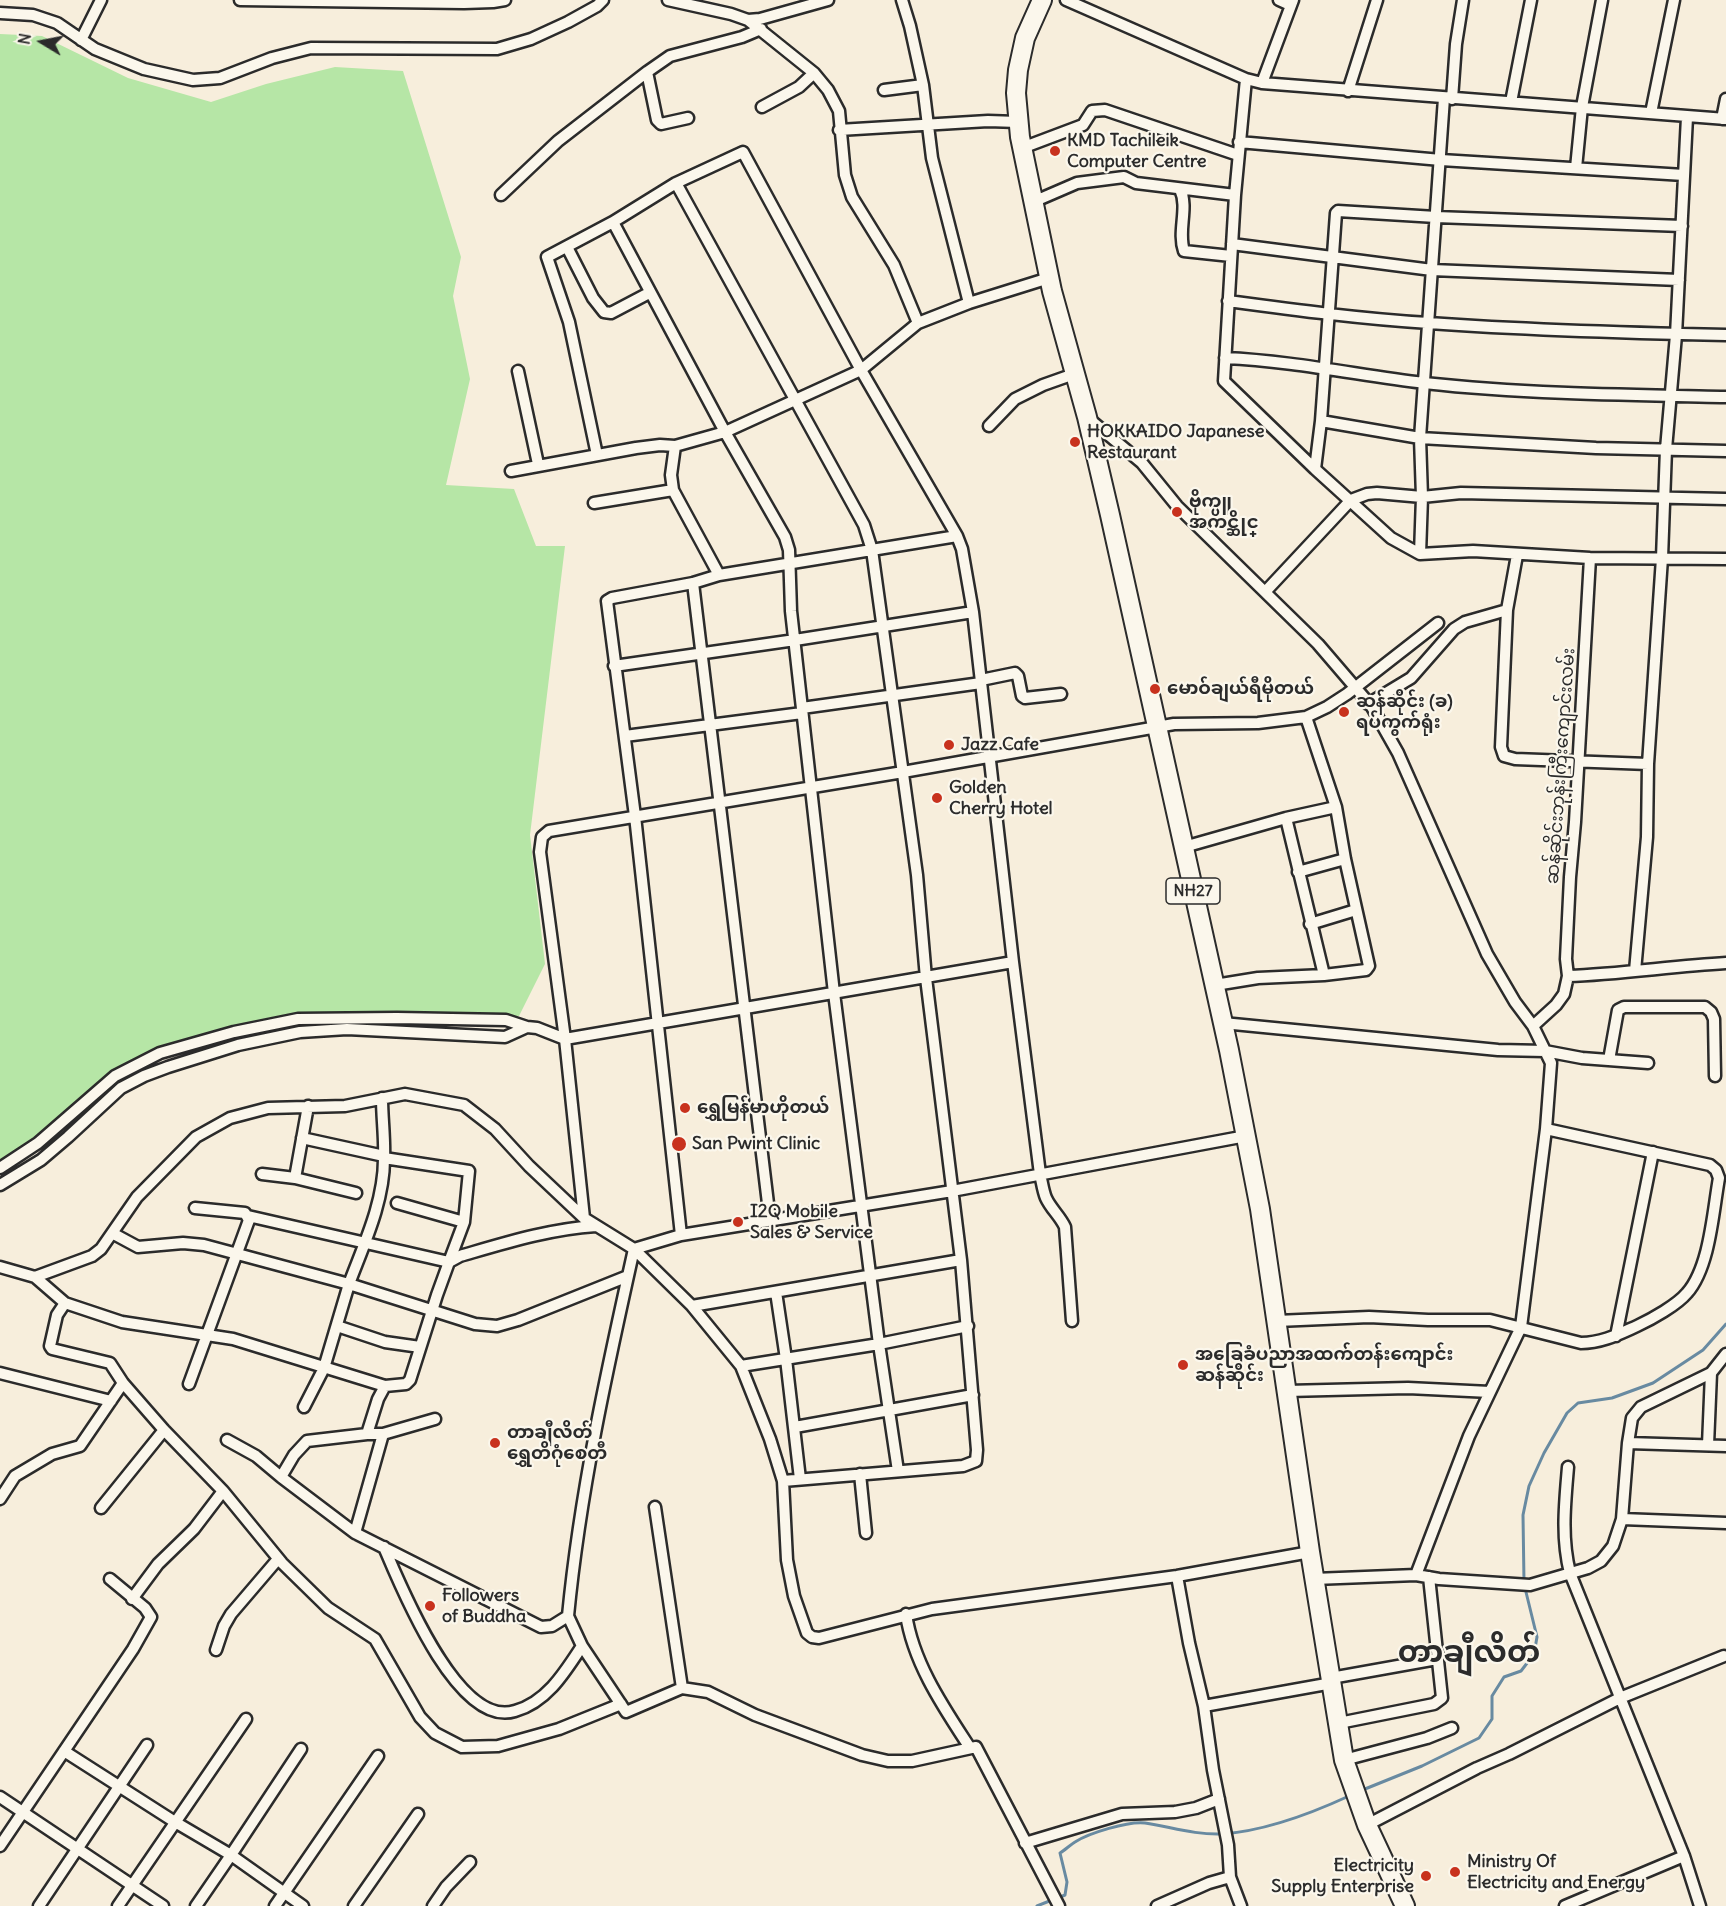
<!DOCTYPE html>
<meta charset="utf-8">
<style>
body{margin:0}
#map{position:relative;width:1726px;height:1906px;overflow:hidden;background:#f7eedc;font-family:Delius,sans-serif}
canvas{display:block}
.north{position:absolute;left:12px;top:12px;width:60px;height:60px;-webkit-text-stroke:4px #fbf7ec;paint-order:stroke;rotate:280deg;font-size:16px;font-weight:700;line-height:24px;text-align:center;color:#2b2b2b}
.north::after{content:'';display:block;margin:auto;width:21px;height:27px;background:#2b2b2b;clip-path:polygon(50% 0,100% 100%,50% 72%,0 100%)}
</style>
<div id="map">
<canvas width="1726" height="1906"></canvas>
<div class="north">N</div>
</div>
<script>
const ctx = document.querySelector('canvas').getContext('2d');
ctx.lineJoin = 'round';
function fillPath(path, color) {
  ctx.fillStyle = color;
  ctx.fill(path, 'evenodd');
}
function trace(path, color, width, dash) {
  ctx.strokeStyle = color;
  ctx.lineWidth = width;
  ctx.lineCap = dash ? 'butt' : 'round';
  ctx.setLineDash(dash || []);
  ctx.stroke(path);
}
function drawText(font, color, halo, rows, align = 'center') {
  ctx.font = font + ' Delius,"Noto Sans Myanmar",sans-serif';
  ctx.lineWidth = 4.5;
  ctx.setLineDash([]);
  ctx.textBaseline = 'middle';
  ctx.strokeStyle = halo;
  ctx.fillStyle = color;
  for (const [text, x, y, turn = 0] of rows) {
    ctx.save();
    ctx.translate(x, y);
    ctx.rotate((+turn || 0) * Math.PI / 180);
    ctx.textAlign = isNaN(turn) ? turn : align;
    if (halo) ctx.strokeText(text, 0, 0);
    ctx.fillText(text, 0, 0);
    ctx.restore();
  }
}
const green = new Path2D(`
 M0,34L42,36L128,78L211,102L266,84L335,67L403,71L461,257L453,296L470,379L446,485L514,489L536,546H565L530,835L545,964L519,1016L425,1014L323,1018L155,1054L106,1083L68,1120L0,1166Z`);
const stream = new Path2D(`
 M1524,1582L1523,1515L1529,1486L1544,1453L1567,1413L1578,1403L1612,1398L1653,1383L1703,1350L1726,1324
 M1360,1791L1422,1766L1479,1738L1492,1719V1696L1504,1677L1521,1671L1534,1654L1537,1637L1525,1588
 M1058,1898L1065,1895L1067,1882L1060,1853C1065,1850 1070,1845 1075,1842C1089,1833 1128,1821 1145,1823C1171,1827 1195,1835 1222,1834C1265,1831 1310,1814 1349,1796
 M1037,1906L1052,1900`);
const street = new Path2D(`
 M240,0L464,3L493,2L505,0
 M668,0L731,14L748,20L814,73L828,90L839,111L845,175L852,197L894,265L918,323
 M1066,0L1246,79L1262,83L1726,119
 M1279,0L1290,5
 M0,13L33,15L57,23L95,49L144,69L193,80L220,78L272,58L311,48L497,49L531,39L568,22L597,6L603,0
 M748,20L760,19L828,0
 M81,40L101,0
 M647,72L657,120L661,124L688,118
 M1246,79L1235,195L1224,381L1315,469L1391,538L1420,554L1473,551L1590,558L1726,559
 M1262,83L1293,0
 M884,90L923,85
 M1348,91L1377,0
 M1452,99L1456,44L1463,0
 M1511,102L1531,0
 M762,107L799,87L814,73
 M1651,113L1674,0
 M1722,119L1726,99
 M839,130L988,121L1018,122
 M1239,142L1441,160L1684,175
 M1022,148L1083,125L1092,111L1105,110L1238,155
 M1576,168L1582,107L1602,0
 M676,183L864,525L872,550L917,875L926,978L961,1260L977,1450L976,1461L963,1466L783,1481
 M1180,189C1189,208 1177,231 1184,251L1231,256
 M501,195L558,141L647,72L670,56L742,37L761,29
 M1033,202L1077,183L1124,177L1136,183L1235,195
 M613,222L725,432L785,537L789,550L791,611L834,993L879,1344L898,1471
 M1232,244L1432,270L1679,280
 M567,247L593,298L604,312L611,313L649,293
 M1228,301C1295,310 1362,319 1429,323C1527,330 1627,333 1726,335
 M969,303L1049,278
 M1225,358C1292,361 1358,375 1424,383C1525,394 1625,395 1726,397
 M518,371L538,464
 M1088,418L1142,463L1177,506L1318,644L1372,707L1398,753L1487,954L1515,1002L1533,1026L1551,1063L1546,1129L1521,1327L1469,1436L1416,1575
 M1321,421L1336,213L1338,211L1436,217L1682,226
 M989,426L1015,399L1043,385L1074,374
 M675,446L671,475L673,490L719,575
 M597,455L569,322L547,257L613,222L676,183L743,152L861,370L957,536L962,549L973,612L1013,962L1040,1174C1042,1182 1043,1191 1046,1198C1051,1209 1060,1216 1065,1227L1072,1321
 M1315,469L1321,421L1420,438L1596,448L1726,451
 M511,471L636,448L660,445L675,446L725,432L861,370L918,323L969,303L932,158L923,85L910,26L902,0
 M594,503L673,490
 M1420,554L1422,497L1420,438L1444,98
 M1517,555L1507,610L1501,747L1504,756L1515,759L1648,764
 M693,583L770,1220
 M1265,592L1351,500L1367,494L1377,493L1422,497L1461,493L1726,499
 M614,666L795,640L973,612
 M981,680L1015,673L1018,676L1022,696L1025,698L1061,694
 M1368,704L1411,678L1454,629L1465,622L1507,610
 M802,708L981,683
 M625,736L802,713
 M1286,818L1324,975
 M1184,847L1286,818L1336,807
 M1298,872L1345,859
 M1310,924L1356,910
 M1635,971L1647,837L1648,764L1662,558L1666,449L1676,335L1687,117
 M1568,976C1621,974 1673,966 1726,963
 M1215,985L1258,978L1324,975L1366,970L1369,966L1345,859L1336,807L1306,717
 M1223,1023L1498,1050L1545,1051L1582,1058L1648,1063
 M1533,1026L1556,1005L1564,994L1568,976L1566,959L1570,877L1575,822L1590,558
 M1609,1060L1618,1010L1624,1007H1705L1711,1012L1714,1019L1715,1076
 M382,1098C382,1118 385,1139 384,1159C384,1202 364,1244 349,1284L475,1324L497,1326L518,1320L628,1276
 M302,1138L384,1156
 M0,1168L38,1143L115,1076L160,1053L234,1032L298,1019L397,1018L506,1020L527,1027L537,1028L565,1039L1013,962
 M262,1174L295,1178L356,1193
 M295,1178L308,1106
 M0,1185L41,1160L68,1137L121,1088L144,1076L168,1067L238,1045L300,1032L347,1029L505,1037L527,1027
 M397,1203L464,1222
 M248,1216L449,1262L464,1222L469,1171L384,1158
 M112,1233L138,1247L183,1243L204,1245L349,1284L324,1368L304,1407
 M681,1235L635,816L607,601L612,598L693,583L719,575L957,536
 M634,1249L681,1235L952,1191L1246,1136
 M0,1267L35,1277L65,1303L122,1322L233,1339L385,1386
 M35,1277L92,1256L101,1249L137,1197L196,1137L230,1118L268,1108L345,1106L405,1094L464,1105L495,1129L529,1166L584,1218
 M776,1292L786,1359L800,1479
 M65,1303L57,1315L50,1346L52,1349L110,1363L123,1383L164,1430L223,1491L194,1529L158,1564L132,1599
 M692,1306L961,1260
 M1277,1321L1369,1317L1428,1320H1490L1581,1343C1602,1343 1619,1334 1637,1326C1652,1319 1677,1305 1687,1293C1710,1267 1713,1211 1719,1178L1716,1170L1710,1165L1546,1129
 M337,1326L385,1342L420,1347
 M1616,1336L1653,1152
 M741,1366L879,1344L968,1326
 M0,1373L111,1401
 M189,1384L249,1220L245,1213L195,1208
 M1287,1391L1408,1388L1490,1392
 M795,1427L973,1395
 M367,1434L378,1399L385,1386L406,1384L410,1380L437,1295L449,1262L460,1256C505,1243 549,1229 596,1226
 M383,1434L355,1533L541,1627L552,1626L568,1616L582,1646L626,1712L682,1688L708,1692L755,1715L862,1755L888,1761H912L976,1747L1059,1906
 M227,1440L256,1456L281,1477
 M1628,1443L1726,1446
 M1708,1445L1711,1373
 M1568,1467C1565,1503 1561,1537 1570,1573L1684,1856L1700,1906
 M860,1474L866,1533
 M223,1491L282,1563L328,1608L375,1639L420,1717L435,1733L462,1747L498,1746L559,1729L621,1704
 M0,1499L15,1476L52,1454L80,1446L123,1383
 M655,1507L682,1688
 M101,1508L164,1430
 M1622,1519L1628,1443L1632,1418L1641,1407L1711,1373L1726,1354
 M355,1533L281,1477L294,1455L307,1441L367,1434H383L435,1419
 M384,1547C401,1587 458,1729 515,1711C547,1702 565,1672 582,1646
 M1310,1552L1177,1576L932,1609L819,1638L812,1637L807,1633L794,1596L787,1560L783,1481L770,1439L741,1366L692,1306L634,1249L584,1218L565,1039L540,852L542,837L549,831L903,772L1174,724L1258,723L1306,717L1327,707L1347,694L1438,623
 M1177,1576L1189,1643L1204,1706L1213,1770L1228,1845L1230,1877L1241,1906
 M1314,1579L1416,1575L1439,1579L1530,1585L1588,1568L1601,1561L1613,1546L1622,1519L1726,1523
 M906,1614C913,1663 944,1708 970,1748
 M568,1616C580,1492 607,1370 634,1249
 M216,1650L224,1626L231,1614L278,1559
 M1331,1678L1437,1659
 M1204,1706L1332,1683
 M1339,1723L1434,1704L1442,1698L1429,1577
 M301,1749L231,1855L303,1906
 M64,1751L175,1822L231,1855L196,1906
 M1344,1760L1427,1738L1452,1728
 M0,1797L163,1906
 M1367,1825L1477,1768L1509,1754L1620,1698L1724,1656
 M1025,1843L1122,1814L1175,1812L1196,1808L1219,1799
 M0,1846L133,1649L151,1617L145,1608L110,1579
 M39,1906L147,1745
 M118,1906L246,1719
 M275,1906L378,1756
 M354,1906L418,1814
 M433,1906L446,1887L470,1862
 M1157,1906L1209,1883L1230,1877
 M1565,1906L1684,1856`);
const primary = new Path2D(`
 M1042,0L1025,38L1018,70L1016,93L1020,137L1052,291L1087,417L1110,515L1229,1050L1260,1209L1310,1552L1344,1760L1367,1825L1405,1906`);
const markers = [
 [1055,151,6,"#c8321e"],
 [1075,442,6,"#c8321e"],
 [1177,512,6,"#c8321e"],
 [1155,689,6,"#c8321e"],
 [1344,712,6,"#c8321e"],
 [949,745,6,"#c8321e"],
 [937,798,6,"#c8321e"],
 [685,1108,6,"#c8321e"],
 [679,1144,8,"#c8321e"],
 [738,1222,6,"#c8321e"],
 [1183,1365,6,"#c8321e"],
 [495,1443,6,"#c8321e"],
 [430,1606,6,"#c8321e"],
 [1455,1872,6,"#c8321e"],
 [1426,1876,6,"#c8321e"]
];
const shields = [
 [1193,891,54]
];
const shieldNames = [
 ["NH27",1193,891]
];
const poiNames = [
 ["KMD Tachileik",1067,141],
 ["Computer Centre",1067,162],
 ["HOKKAIDO Japanese",1087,432],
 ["Restaurant",1087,453],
 ["ဗိုက္ပူ",1189,502],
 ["အကင္ဆိုင္",1189,523],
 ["မောဝ်ချယ်ရီမိုတယ်",1167,689],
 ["ဆန်ဆိုင်း (ခ)",1356,702],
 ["ရပ်ကွက်ရုံး",1356,723],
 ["Jazz Cafe",961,745],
 ["Golden",949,788],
 ["Cherry Hotel",949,809],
 ["ရွှေမြန်မာဟိုတယ်",697,1108],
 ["San Pwint Clinic",692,1144],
 ["I2Q Mobile",750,1212],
 ["Sales & Service",750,1233],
 ["အခြေခံပညာအထက်တန်းကျောင်း",1195,1355],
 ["ဆန်ဆိုင်း",1195,1376],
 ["တာချီလိတ်",507,1433],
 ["ရွှေတိဂုံစေတီ",507,1454],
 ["Followers",442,1596],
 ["of Buddha",442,1617],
 ["Ministry Of",1467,1862],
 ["Electricity and Energy",1467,1883],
 ["Electricity",1414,1866,"right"],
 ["Supply Enterprise",1414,1887,"right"]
];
const streetNames = [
 ["ဆန်ဆိုင်းဘုန်းကြီးကျောင်းလမ်း",1561,766,-86]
];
const townNames = [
 ["တာချီလိတ်",1469,1653]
];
fillPath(green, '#b6e6a6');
trace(stream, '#688aa1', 3);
trace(street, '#2b2b2b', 15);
trace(primary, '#2b2b2b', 22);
trace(street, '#fbf7ec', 10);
trace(primary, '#fbf7ec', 18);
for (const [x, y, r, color] of markers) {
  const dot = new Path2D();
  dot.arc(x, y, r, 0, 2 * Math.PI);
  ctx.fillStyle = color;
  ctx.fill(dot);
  trace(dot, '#fbf7ec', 2);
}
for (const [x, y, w] of shields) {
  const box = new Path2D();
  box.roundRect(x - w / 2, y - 13, w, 26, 4.5);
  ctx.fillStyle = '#fbf7ec';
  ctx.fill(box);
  trace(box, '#2b2b2b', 1.5);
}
drawText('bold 16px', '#2b2b2b', null, shieldNames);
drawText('bold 18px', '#2b2b2b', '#fbf7ec', poiNames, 'left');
drawText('18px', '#2b2b2b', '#fbf7ec', streetNames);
drawText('bold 30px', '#2b2b2b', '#fbf7ec', townNames);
</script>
